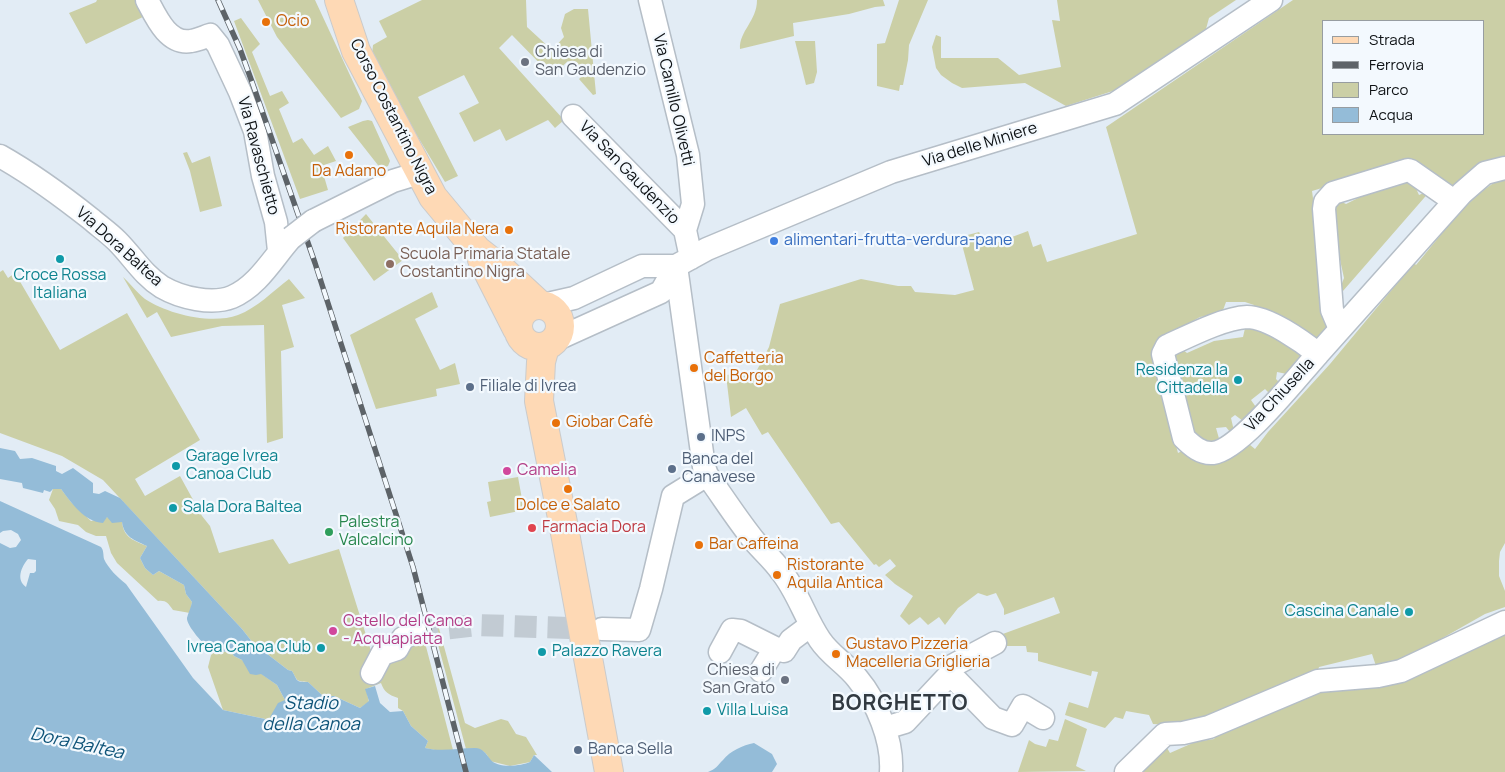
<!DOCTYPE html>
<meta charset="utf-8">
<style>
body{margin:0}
#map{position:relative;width:1505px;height:772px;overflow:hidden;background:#e2ecf5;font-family:Manrope,sans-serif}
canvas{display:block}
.legend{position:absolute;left:1322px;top:20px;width:162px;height:115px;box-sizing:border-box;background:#f3f9fe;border:1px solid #979da1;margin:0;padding:6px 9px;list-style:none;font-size:15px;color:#0e1215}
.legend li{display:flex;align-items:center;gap:10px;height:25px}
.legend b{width:25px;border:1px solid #979da1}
</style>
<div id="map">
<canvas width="1505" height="772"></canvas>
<ul class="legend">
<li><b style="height:6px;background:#fed9b5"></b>Strada</li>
<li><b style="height:6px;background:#5d6368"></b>Ferrovia</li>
<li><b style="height:14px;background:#cbcfa6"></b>Parco</li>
<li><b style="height:14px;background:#94bcd8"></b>Acqua</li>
</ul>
</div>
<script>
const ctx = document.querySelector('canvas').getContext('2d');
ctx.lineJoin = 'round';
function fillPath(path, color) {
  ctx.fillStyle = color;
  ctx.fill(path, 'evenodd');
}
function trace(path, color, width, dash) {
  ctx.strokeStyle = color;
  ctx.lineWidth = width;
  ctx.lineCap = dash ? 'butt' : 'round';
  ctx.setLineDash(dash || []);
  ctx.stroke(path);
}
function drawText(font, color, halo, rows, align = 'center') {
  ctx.font = font + ' Manrope,sans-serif';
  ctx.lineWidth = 4.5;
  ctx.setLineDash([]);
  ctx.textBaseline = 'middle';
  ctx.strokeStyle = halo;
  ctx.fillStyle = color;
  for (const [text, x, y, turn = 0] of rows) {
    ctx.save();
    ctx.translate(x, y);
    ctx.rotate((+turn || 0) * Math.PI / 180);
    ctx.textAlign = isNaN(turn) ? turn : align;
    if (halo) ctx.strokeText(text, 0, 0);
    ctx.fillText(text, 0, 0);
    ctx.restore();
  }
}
const green = new Path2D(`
 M97,0H140L147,15L86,44L69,13L96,2Z
 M258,0H315L362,101L359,109L341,118L277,37Z
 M422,0H526L527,27L552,50L564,37L561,28L565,14L574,9H588L596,94L593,95L579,79L582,76L568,61L552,76L512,35L499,48L564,120L555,128L548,120L506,141L500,129L474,142L459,113L479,103L464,75L418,97L458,176L445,182L407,119L372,54L373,45L387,37L379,21Z
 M757,0H883L885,6L875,7L849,14L793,23L794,36L740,49C739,31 757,21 757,0Z
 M899,0H928L909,45L908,60L903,85H900L899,91L877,86V44L885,43Z
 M1057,0H1236L1209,18L1206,29L1116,90L1066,106L1025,83L962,88L952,83L941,75L936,68L932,47L936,35L941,37V58H998L1019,75L1061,67L1052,20L1060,21Z
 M1293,0H1505V161L1454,188L1402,164L1312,191L1331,329L1316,345L1253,310L1254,305L1245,302H1226L1222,313L1200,317L1184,326L1174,339L1173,434L1178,453L1186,449L1244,440L1255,449L1268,432L1330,364L1414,263L1416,265C1439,238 1473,190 1505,177V543L1500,552L1499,561V576L1505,591V607L1485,614L1395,665L1377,669L1372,654L1319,667L1316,677L1192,726L1153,724L1149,715L1126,711L1123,719L1115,717L1105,728L1065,715L1069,702L1088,708L1098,672L1092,671L1091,676L1038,661V653L1027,652L1026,646H998L1000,635L1060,613L1054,597L1004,615V609L996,593L987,596L978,593L958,608L945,625L939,617L928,625L920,617L909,625L900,616L913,596L895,584L885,575L896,566L890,559L879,567L876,564L874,565L839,522L831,524L768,432L762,435L746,408L731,417L726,375L756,372L769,347L780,304L861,279L898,286H911L915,292L955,295L974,290L960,237L979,232L988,246L1028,231L1033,247L1041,244L1047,262L1137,234L1106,127ZM1324,21H1484V134H1324Z
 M241,18L260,44L252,52L270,96L282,91L289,103L279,109L293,143L302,138L314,155L328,146L336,161L321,166L328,190L300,199L234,21Z
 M795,41H815L817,72L814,83L806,85Z
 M363,121L368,120L372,121L390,161L388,166L381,169L348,127Z
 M187,152L192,163L210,156L222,206L200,212L190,171L183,153Z
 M1409,173L1419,195L1431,190L1336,299L1344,278L1339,255L1334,198L1346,204L1358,198L1354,189Z
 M366,214L403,260L374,281L343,238Z
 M3,270L8,278L15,273L60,350L127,313L200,440L135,479L145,496L180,476L202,516L210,526L219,553L273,539L289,564L339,549L371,651L374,676L423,635L453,750H435L425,748L428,741L411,726L403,711L398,708V698C389,695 384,692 381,683L366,689L369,702L360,708L334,696H323L308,682C295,681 298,681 292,671L288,670L253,643L242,629L103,480L62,456L0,433V272Z
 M123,277C131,284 136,292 145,299C168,314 211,325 238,315C257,308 273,291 289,279L305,298L282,305L294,347L281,351L283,438L267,443L264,325L222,326L171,337L157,312L147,318Z
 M432,292L438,307L415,319L440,370L455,363L460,384L436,389L437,396L376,409L350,335Z
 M1253,323L1304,356L1287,374L1277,372L1276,379L1280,383L1271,395L1265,389L1251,400L1258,410L1243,421L1235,415L1231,418L1234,431L1230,432L1226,427L1216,428L1220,442L1207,448L1190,439L1170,349L1179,347L1187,353L1214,341L1243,337L1246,324Z
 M518,477L524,510L490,517L487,502L491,501L488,482Z
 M53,489H61L71,502L91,521L107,517L122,522C124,538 133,540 147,546L140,558L145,568L153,575L159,571L184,585L186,594L192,602L190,613L173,610C168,603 166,600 158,601L117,563L111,553L106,536H96L86,532L78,525L59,521L55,509L49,500Z
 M437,621L465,723L475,728L501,719L508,721L516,734L526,737L537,755H534L530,762L510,766L490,761C486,749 478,748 466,749L432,622Z
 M1505,627V772H1129L1161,738L1170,753L1195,742L1214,739L1223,725Z
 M217,650L222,652L231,651L234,656L242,660L277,685L285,700L289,724L223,710L208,667L211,655Z
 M1065,719L1087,729L1076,766L1086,771L1018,772L1029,740L1035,744L1046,747L1049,739L1058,741Z`);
const water = new Path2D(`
 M0,448L15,451L20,459L32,458L56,466V471L62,474L73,468L93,483V493L99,494L105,491L120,498L242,629L253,643L288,670L292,671C298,681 295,682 308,682L323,696H334L360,708L369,701L365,689L375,686L380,703L390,712L403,711L411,726L428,741L425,748C442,752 458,748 475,748C483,748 486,754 490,759C497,769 521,766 530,762L534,755L552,772H0V543L10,548L16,547L21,540L18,534L11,530L3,531L0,533V501L101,547C104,551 103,554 104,559C108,568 118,578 126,584L193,678L223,710L284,723L270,717L278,703L285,700L277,685L261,674L256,675L250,674L242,660L234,656L231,651C224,652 218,652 211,649C205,647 186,625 187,618C188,613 191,608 192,602L186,594L184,585L159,571L153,575L145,568L140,558L147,546C134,540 124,537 122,522L112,523L107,517L103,523C84,522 71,502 61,489H53L50,492L44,490L43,493L23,488L22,483L0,479ZM28,559L36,560V571L34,573H30L26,587C16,580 21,567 28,559Z
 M754,743L772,754L777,764L772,772H708C716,769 717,766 723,760C730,751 743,745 754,743Z`);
const minorTunnel = new Path2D(`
 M416,632L477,625L600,629`);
const minor = new Path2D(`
 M147,0C156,17 168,45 191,41C198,40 204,37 210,35L218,45L240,92L255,131L263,176L276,222L279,251
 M650,0L688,155L693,204L685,230L691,258
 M573,116L685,230
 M0,156C32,174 62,196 91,219C99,226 109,233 117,241C133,257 143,275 162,287C181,298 212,305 232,297C258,286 273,258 291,238
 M313,221L393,181L419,173
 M676,266L704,467L707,475C723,497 738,521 756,543C764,552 774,561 781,571C798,592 805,618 820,640C830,655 846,664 857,678C877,702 893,740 891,772
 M543,305L574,298L642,266H676L707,249L891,172L1115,104L1271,0
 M1340,329L1332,310L1324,209L1325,202L1333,193L1408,170L1411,171L1454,201
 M555,340L661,292L676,266
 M1318,354C1298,376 1240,450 1213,453C1201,454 1192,446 1184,438L1163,354L1167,346C1189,336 1224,318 1247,317C1268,317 1302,341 1318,354L1462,193L1485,173L1505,168
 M602,629L639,630L651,589L673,496L707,475
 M720,652L732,630L741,631L775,648
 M761,671L775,648L784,651L791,640L811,625
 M372,673L382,654L397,649L403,638L416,632
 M950,674L993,718L1012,725L1023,706L1043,718
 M885,728L905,722L950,674L952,666L995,643
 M1126,772L1165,734L1183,733L1209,727L1318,681L1378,676L1401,671L1505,622`);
const major = new Path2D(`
 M339,0L356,51L433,197L477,250L500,268L540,305
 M482,260L517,329
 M518 326a21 21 0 1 1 42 0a21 21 0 1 1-42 0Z
 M545,347L541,362L539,401L565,533L609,772`);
const rail = new Path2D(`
 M218,0L240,49L252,82L315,263L413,567L466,772`);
const minorBridge = new Path2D(`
 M291,238L313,221`);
const markers = [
 [266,22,5,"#e8710a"],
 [525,62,5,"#6b7280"],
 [349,155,5,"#e8710a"],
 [509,230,5,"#e8710a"],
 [774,241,5,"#3f7fe0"],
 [60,259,5,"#0f9aa8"],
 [390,264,5,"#8d6e63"],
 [694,368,5,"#e8710a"],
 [1238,380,5,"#0f9aa8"],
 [470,387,5,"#5c6f8a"],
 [556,423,5,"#e8710a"],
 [701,437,5,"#5c6f8a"],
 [176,466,5,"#0f9aa8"],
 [672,469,5,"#5c6f8a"],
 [507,471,5,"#d1479c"],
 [568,489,5,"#e8710a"],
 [173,508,5,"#0f9aa8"],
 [532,528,5,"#e0444e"],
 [329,532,5,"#2e9e5b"],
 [699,545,5,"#e8710a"],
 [777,575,5,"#e8710a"],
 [1409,612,5,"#0f9aa8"],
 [333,631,5,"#d1479c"],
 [321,648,5,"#0f9aa8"],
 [542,652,5,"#0f9aa8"],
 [836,654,5,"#e8710a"],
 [785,680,5,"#6b7280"],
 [707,711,5,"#0f9aa8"],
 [578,750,5,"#5c6f8a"]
];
const foodNames = [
 ["Ocio",276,22],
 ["Da Adamo",349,172,"center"],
 ["Ristorante Aquila Nera",499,230,"right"],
 ["Caffetteria",704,359],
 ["del Borgo",704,377],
 ["Giobar Cafè",566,423],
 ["Dolce e Salato",568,506,"center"],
 ["Bar Caffeina",709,545],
 ["Ristorante",787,566],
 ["Aquila Antica",787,584],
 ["Gustavo Pizzeria",846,645],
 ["Macelleria Griglieria",846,663]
];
const worshipNames = [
 ["Chiesa di",535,53],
 ["San Gaudenzio",535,71],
 ["Chiesa di",775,671,"right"],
 ["San Grato",775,689,"right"]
];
const streetNames = [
 ["Via Camillo Olivetti",673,100,77],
 ["Corso Costantino Nigra",393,117,63],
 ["Via delle Miniere",980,145,-17],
 ["Via Ravaschietto",258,156,75],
 ["Via San Gaudenzio",629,173,46],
 ["Via Dora Baltea",119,247,42],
 ["Via Chiusella",1280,395,-47]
];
const shopNames = [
 ["alimentari-frutta-verdura-pane",784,241]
];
const educationNames = [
 ["Scuola Primaria Statale",400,255],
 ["Costantino Nigra",400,273]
];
const cultureNames = [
 ["Croce Rossa",60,276,"center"],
 ["Italiana",60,294,"center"],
 ["Residenza la",1228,371,"right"],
 ["Cittadella",1228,389,"right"],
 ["Garage Ivrea",186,457],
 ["Canoa Club",186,475],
 ["Sala Dora Baltea",183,508],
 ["Cascina Canale",1399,612,"right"],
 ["Ivrea Canoa Club",311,648,"right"],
 ["Palazzo Ravera",552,652],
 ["Villa Luisa",717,711]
];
const serviceNames = [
 ["Filiale di Ivrea",480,387],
 ["INPS",711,437],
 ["Banca del",682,460],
 ["Canavese",682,478],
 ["Banca Sella",588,750]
];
const hotelNames = [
 ["Camelia",517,471],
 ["Ostello del Canoa",343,622],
 ["- Acquapiatta",343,640]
];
const leisureNames = [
 ["Palestra",339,523],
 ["Valcalcino",339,541]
];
const healthNames = [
 ["Farmacia Dora",542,528]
];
const waterNames = [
 ["Stadio",311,704],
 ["della Canoa",311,725],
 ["Dora Baltea",77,744,12]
];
const districtNames = [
 ["BORGHETTO",900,704]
];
fillPath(green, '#cbcfa6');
fillPath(water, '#94bcd8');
trace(minorTunnel, '#c2cbd3', 22, [22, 11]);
trace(minor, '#b5bec7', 25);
trace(major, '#cacbcc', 30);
trace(minor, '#fff', 22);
trace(major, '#fed9b5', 28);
trace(rail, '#5d6368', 5.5);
trace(rail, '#f3f9fe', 4, [11]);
trace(minorBridge, '#b5bec7', 25, []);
trace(minorBridge, '#fff', 22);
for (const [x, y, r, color] of markers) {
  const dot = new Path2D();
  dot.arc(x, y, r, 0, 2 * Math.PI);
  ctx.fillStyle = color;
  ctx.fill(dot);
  trace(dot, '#f3f9fe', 2);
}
drawText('16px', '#c56008', '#f3f9fe', foodNames, 'left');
drawText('16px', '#5b616d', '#f3f9fe', worshipNames, 'left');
drawText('16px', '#0e1215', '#f3f9fe', streetNames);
drawText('16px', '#366cbe', '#f3f9fe', shopNames, 'left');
drawText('16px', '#785e54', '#f3f9fe', educationNames, 'left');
drawText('16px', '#0d838f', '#f3f9fe', cultureNames, 'left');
drawText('16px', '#4e5e75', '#f3f9fe', serviceNames, 'left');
drawText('16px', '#b23c85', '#f3f9fe', hotelNames, 'left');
drawText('16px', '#27864d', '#f3f9fe', leisureNames, 'left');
drawText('16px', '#be3a42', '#f3f9fe', healthNames, 'left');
drawText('italic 18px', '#0f5479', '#f3f9fe', waterNames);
ctx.letterSpacing = '1px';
drawText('bold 21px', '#323a41', '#f3f9fe', districtNames);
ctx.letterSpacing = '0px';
</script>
